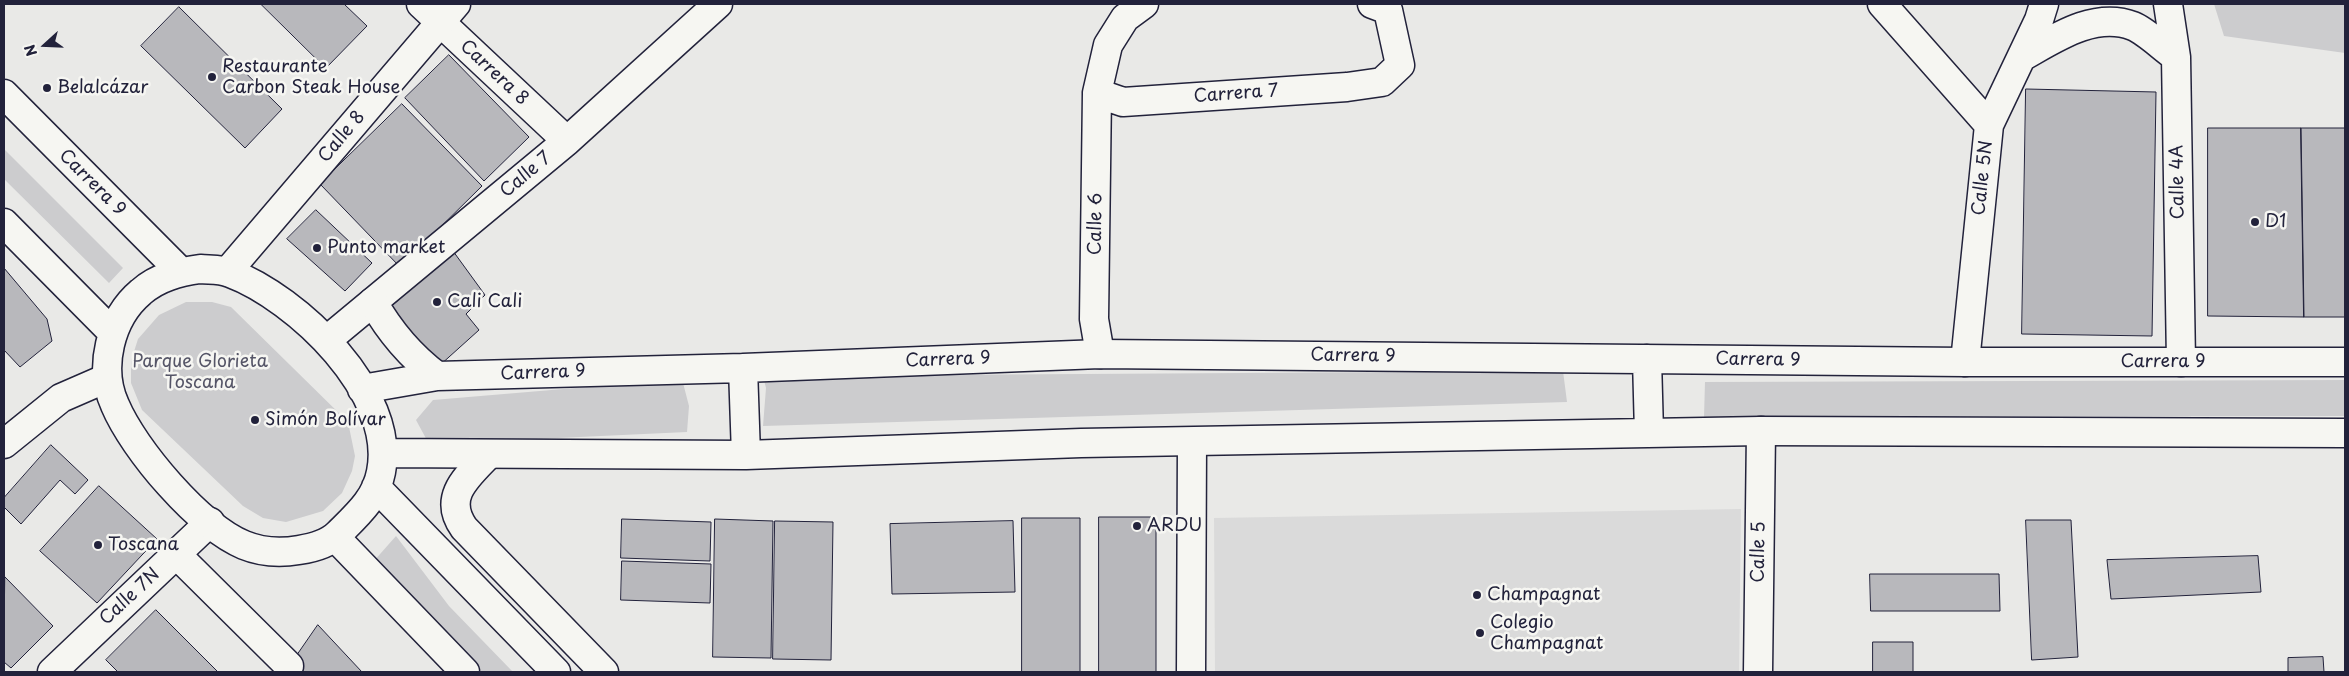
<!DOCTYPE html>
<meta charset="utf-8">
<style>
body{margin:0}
#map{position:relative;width:2349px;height:676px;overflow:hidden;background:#e9e9e7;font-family:"Playpen Sans",sans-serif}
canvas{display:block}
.frame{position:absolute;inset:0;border:5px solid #22223b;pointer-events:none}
.north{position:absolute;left:20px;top:20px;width:50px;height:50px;-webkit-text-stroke:4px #f6f6f2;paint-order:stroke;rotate:250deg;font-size:14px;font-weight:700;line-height:20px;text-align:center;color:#22223b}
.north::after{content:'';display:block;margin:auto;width:18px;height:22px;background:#22223b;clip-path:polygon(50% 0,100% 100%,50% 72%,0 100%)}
</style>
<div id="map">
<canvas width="2349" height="676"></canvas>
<div class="frame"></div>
<div class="north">N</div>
</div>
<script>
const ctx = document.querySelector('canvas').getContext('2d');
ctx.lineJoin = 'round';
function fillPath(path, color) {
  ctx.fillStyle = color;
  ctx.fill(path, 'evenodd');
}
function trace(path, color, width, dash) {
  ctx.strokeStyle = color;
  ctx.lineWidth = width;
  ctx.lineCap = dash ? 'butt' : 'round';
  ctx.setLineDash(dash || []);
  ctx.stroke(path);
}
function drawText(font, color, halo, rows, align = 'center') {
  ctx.font = font + ' "Playpen Sans",sans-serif';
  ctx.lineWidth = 5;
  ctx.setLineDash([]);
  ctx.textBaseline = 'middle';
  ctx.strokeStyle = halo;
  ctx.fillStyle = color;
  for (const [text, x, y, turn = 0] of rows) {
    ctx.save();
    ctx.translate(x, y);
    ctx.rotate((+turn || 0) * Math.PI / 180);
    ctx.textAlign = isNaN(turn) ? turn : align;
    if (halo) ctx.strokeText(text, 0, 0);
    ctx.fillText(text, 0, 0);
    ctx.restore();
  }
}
const built = new Path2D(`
 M1741,509L1739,672H1215L1214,518Z`);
const green = new Path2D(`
 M2214,4H2345V53L2224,36Z
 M4,149L123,268L109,283L4,179Z
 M186,302H212L231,307L348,422L355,456L352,471L342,493L323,511L286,522L263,518L243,506L142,410L131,383V361L138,339L159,315Z
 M1563,371L1567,402L763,426L766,388L763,376Z
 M682,379L689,406L687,432L429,444L416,420L433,400Z
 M2345,380V416L1704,417L1705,382Z
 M396,536L449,606L513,672H482L373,562Z`);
const building = new Path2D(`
 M261,4H344L367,26L326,68Z
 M179,7L282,109L245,148L141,46Z
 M449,55L529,137L484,181L405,98Z
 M2026,89L2156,92L2152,336L2022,334Z
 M402,104L482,186L400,267L320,184Z
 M2208,128H2301L2304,317L2208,316Z
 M2301,128H2345V317H2304Z
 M316,210L372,263L345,291L287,239Z
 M453,251L485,295L466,314L479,330L439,366L388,310Z
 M4,268L47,319L52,341L20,367L4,350Z
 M51,445L88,480L75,494L60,480L21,524L4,507V498Z
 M99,486L157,539L97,603L40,551Z
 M1099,517H1156V672H1099Z
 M1022,518H1080V672H1022Z
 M622,519L711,522L710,561L621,558Z
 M715,519L773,521L771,658L713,657Z
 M2026,520H2071L2078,657L2032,660Z
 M775,521L833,522L831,660L773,659Z
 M1013,521L1015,592L892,594L890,524Z
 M2258,556L2261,592L2111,599L2107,560Z
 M622,561L711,564L710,603L621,600Z
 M1870,574H1999L2000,611H1871Z
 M5,577L53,626L11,668L4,662Z
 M156,610L218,672H118L106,660Z
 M318,625L362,672H279L289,666Z
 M1873,642H1913V672H1873Z
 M2323,657L2324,672H2288V658Z`);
const minor = new Path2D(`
 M421,4L567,141
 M1882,4L1989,125
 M2168,4L2176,57L2181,362
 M2022,57C2054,39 2094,11 2133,26C2146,31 2164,49 2176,57
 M1097,93L1123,102L1347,87L1382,82L1400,65L1388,10L1372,4
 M327,340L567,141L718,4
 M1100,354L1094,319L1097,93L1108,45L1125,18L1144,4
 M1965,362L1989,125L2039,20L2044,4
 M4,444L61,398L107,378
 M488,455C467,477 442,497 464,528L604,672
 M176,554L289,666
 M52,672L210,522
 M1191,672L1192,442
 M1758,672L1761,431`);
const major = new Path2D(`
 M4,94L181,272
 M4,223L113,333
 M200,269C210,270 221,269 230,273C297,298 397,393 381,472C376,499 357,515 338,534C329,543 312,548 299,550C281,553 261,552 244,545C199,526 134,450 115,405C98,368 110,318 141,292C158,277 179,272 200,269Z
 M228,271L456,4
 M373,302C390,332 409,355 437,376
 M1647,359L1649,433
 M743,368L746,455
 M362,389L437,376L743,368L1100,354L1965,362H2345
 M383,453L746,455L1081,443L1761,431L2345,433
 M376,487L556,672
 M335,537L465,672`);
const markers = [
 [212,77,5,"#22223b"],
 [47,88,5,"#22223b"],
 [2255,222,5,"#22223b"],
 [317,248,5,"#22223b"],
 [437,302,5,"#22223b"],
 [255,420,5,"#22223b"],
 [1137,526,5,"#22223b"],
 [98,545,5,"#22223b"],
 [1477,595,5,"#22223b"],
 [1480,633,5,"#22223b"]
];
const poiNames = [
 ["Restaurante",222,67],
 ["Carbon Steak House",222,88],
 ["Belalcázar",57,88],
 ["D1",2265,222],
 ["Punto market",327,248],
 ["Cali Cali",447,302],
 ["Simón Bolívar",265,420],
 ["ARDU",1147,526],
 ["Toscana",108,545],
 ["Champagnat",1487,595],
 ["Colegio",1490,623],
 ["Champagnat",1490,644]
];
const streetNames = [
 ["Carrera 8",494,73,43],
 ["Carrera 7",1236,94,-4],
 ["Calle 8",342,137,-50],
 ["Calle 7",526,175,-40],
 ["Calle 5N",1983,178,-84],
 ["Calle 4A",2178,182,-91],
 ["Carrera 9",92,183,45],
 ["Calle 6",1096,224,-89],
 ["Carrera 9",1353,356,1],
 ["Carrera 9",948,360,-2],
 ["Carrera 9",1758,360,1],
 ["Carrera 9",2163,362],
 ["Carrera 9",543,373,-2],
 ["Calle 5",1759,552,-89],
 ["Calle 7N",130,597,-43]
];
const parkNames = [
 ["Parque Glorieta",200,362],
 ["Toscana",200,383]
];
fillPath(built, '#dadada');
fillPath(green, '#ccccce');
fillPath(building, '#b8b8bc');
trace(building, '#22223b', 1);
trace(minor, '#22223b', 31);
trace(major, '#22223b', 31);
trace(minor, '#f6f6f2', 28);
trace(major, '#f6f6f2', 28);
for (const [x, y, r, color] of markers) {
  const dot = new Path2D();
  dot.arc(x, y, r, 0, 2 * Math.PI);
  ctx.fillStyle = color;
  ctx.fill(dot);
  trace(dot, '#f6f6f2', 2);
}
drawText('18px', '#22223b', '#f6f6f2', poiNames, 'left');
drawText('18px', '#22223b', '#f6f6f2', streetNames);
drawText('18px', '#555567', '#f6f6f2', parkNames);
</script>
